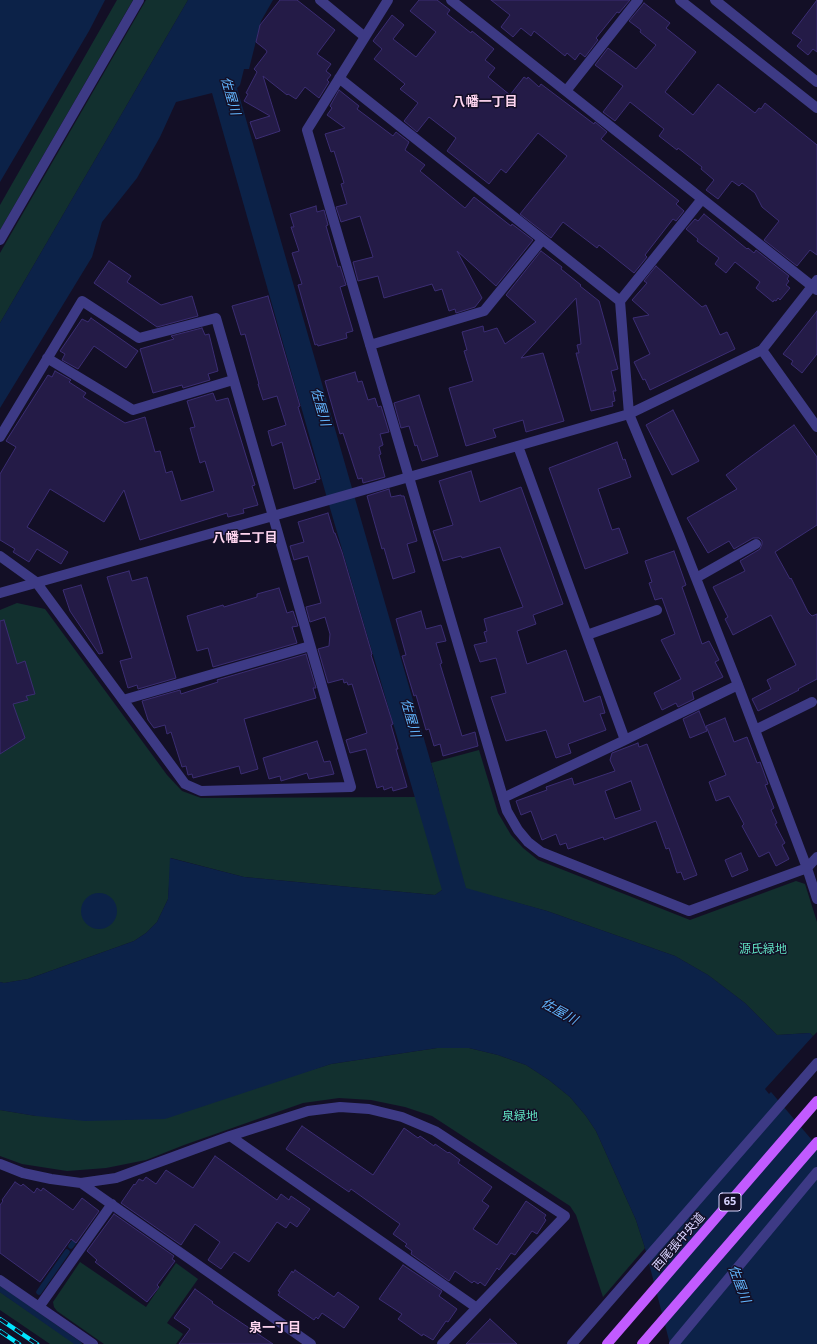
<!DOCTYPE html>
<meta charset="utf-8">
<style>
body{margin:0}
canvas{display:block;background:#130f26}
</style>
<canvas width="817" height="1344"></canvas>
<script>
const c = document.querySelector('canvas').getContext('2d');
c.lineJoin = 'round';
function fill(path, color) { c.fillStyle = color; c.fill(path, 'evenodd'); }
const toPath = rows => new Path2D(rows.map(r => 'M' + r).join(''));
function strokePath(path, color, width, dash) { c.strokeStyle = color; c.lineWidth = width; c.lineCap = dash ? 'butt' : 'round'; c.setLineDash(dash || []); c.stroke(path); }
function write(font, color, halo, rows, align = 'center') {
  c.font = font + ' "Open Sans","Noto Sans JP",sans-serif'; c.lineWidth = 3; c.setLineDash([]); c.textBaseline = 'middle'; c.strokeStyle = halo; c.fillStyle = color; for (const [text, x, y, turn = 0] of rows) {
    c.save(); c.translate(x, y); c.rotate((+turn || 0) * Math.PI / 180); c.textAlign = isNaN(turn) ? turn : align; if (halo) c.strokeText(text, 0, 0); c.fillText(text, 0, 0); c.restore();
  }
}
const green = toPath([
 [117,0,133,0,0,230,0,205],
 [146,0,188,0,0,323,0,253],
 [17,603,45,609,167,775,182,791,201,798,414,797,439,791,431,763,479,750,498,813,511,835,523,848,538,860,690,920,796,881,805,884,817,922,817,1032,813,1036,810,1033,777,1035,745,1003,708,975,675,956,547,911,466,889,442,890,435,895,244,877,171,858,168,899,157,922,146,933,134,941,28,979,4,983,0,982,0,610],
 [437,1048,469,1048,498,1055,526,1065,549,1080,570,1097,586,1116,596,1131,636,1220,645,1248,603,1297,576,1215,570,1206,432,1116,405,1107,371,1100,339,1098,303,1103,184,1145,146,1160,106,1168,67,1171,22,1164,0,1156,0,1110,36,1116,275,1081,331,1064],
 [80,1262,146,1307,176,1263,198,1279,167,1323,183,1334,176,1344,104,1344,57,1311,54,1307,53,1302],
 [0,1292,76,1344,50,1344,0,1310]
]);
const water = toPath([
 [0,0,105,0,89,31,0,182],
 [188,0,273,0,261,21,249,69,244,69,240,85,237,88,439,791,466,888,547,911,675,956,708,975,745,1003,777,1035,810,1033,813,1036,765,1089,769,1094,771,1092,817,1146,817,1344,670,1344,645,1248,636,1220,596,1131,586,1116,570,1097,549,1080,526,1065,498,1055,469,1048,437,1048,331,1064,165,1119,85,1121,36,1116,0,1110,0,982,4,983,28,979,134,941,146,933,157,922,168,899,170,858,244,877,435,895,442,890,325,491,212,93,176,102,160,137,137,178,102,222,92,257,0,408,0,323],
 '81 911a18 18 0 1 1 36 0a18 18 0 1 1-36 0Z'
]);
const stream = toPath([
 [71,1246,79,1235],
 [0,1289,79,1344],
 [39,1292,67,1252]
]);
const building = toPath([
 [280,0,297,0,335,30,317,54,331,64,326,71,331,75,327,80,329,82,319,98,305,87,296,99,288,94,287,95,263,76,280,131,256,139,250,122,270,116,244,101,248,94,246,93,257,72,254,69,267,52,266,50,256,42,260,25,280,0],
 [419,0,437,0,450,10,447,14,471,33,472,31,494,49,485,60,495,68,488,77,510,95,524,77,527,79,528,77,539,87,541,84,594,124,595,122,607,132,601,139,679,201,676,204,684,211,676,221,673,219,645,255,647,257,634,273,599,245,597,248,563,222,551,238,520,214,567,156,538,133,506,173,501,169,489,184,447,151,456,138,429,117,417,132,404,121,418,103,400,89,405,84,374,59,382,49,373,41,392,15,404,25,393,39,416,57,436,32,410,11,419,0],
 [491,0,630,0,619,13,617,12,596,38,598,40,585,57,580,53,575,60,567,53,565,56,534,31,531,36,521,28,513,37,501,27,510,15,491,0],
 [817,0,817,52,813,49,808,55,797,46,802,40,792,33,817,0],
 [644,3,670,23,666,28,696,52,665,92,693,115,718,84,755,113,759,108,761,109,765,103,817,145,817,255,810,250,797,266,764,240,779,221,762,207,755,193,742,183,739,186,732,181,718,199,706,190,714,180,701,169,702,167,678,148,677,150,659,136,664,129,630,102,615,121,603,112,623,86,595,65,608,48,636,69,656,45,640,32,641,30,629,21,644,3],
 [339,90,359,106,357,109,393,136,396,132,409,142,405,150,425,165,420,171,465,208,474,197,511,226,512,224,533,240,496,286,457,251,482,298,475,307,456,313,455,309,449,311,442,289,435,291,432,284,384,298,378,276,358,281,353,262,373,257,360,216,341,222,336,207,347,204,341,184,344,183,334,151,331,152,325,134,345,128,327,115,332,108,330,106,339,90],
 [316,206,317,212,324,210,328,225,326,226,333,250,338,267,340,266,346,285,340,287,353,331,346,333,347,338,318,346,317,344,315,345,298,285,302,284,292,253,299,251,291,227,294,227,290,214,316,206],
 [704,214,747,249,748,248,754,253,756,250,789,276,787,279,789,281,786,285,790,288,780,300,778,298,776,301,774,300,773,302,756,288,760,282,735,262,726,273,715,264,719,258,697,241,698,239,686,229,695,219,698,221,704,214],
 [541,251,562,267,561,269,581,285,580,286,599,301,618,369,611,371,616,391,613,391,615,401,612,402,613,406,591,411,576,353,579,353,577,345,581,344,576,298,521,358,543,353,564,421,526,432,523,420,493,429,496,437,466,446,449,388,473,381,464,351,467,350,462,332,483,326,484,332,497,328,505,344,536,322,506,295,541,251],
 [109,261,131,276,127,282,161,305,192,296,198,316,157,327,94,283,109,261],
 [656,266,702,307,706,305,720,335,727,332,735,349,650,390,645,379,643,380,634,362,650,354,633,318,649,315,632,300,647,283,644,281,656,266],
 [268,296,300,406,298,407,320,479,315,480,316,482,294,489,282,442,272,446,268,431,286,425,277,396,263,400,258,384,259,384,245,334,241,335,232,306,268,296],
 [817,311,817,354,802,373,791,364,793,361,783,354,817,311],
 [91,318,138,351,126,368,94,346,78,369,62,360,65,354,60,351,82,319,88,322,91,318],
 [202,328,205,335,209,334,218,371,208,374,210,380,183,388,182,385,153,393,140,349,174,339,171,336,202,328],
 [55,371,71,380,69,382,86,393,83,397,125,423,145,417,155,452,160,451,166,473,172,471,181,501,214,491,205,461,200,463,190,428,195,427,187,401,213,393,216,401,228,398,255,485,252,486,258,505,243,509,244,513,228,517,227,513,140,540,124,490,104,522,50,489,27,527,68,552,61,564,37,549,29,562,13,552,15,549,0,540,0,474,16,447,6,441,48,375,52,377,55,371],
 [355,372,358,382,362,381,368,400,375,398,378,407,381,406,389,432,380,434,383,445,379,447,381,454,379,455,385,477,363,483,362,478,358,479,343,433,340,434,325,381,355,372],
 [419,395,438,456,422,461,417,445,415,446,409,426,401,428,394,403,419,395],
 [673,410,699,461,672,475,646,425,673,410],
 [794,425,817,457,817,525,775,552,790,579,791,578,808,612,812,616,817,614,817,679,798,689,799,690,758,711,752,699,771,689,767,680,796,665,771,615,733,635,725,619,728,617,713,587,745,571,740,561,760,549,762,544,762,541,759,538,753,538,734,549,729,541,708,553,687,518,737,489,726,475,794,425],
 [617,442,623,460,625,459,631,477,598,489,612,530,619,528,628,553,585,569,549,468,617,442],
 [471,471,480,502,521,487,563,604,533,615,536,624,517,631,527,664,566,650,584,702,600,696,605,713,600,714,606,730,568,744,571,753,556,758,546,730,506,741,491,697,506,693,496,658,480,662,474,645,487,642,484,632,487,631,484,619,523,607,500,547,462,558,461,556,443,561,438,545,433,531,453,525,439,481,471,471],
 [389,489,391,497,401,495,401,496,404,496,417,541,407,544,415,572,393,579,384,548,382,549,367,496,389,489],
 [328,513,334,533,335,533,342,552,372,654,371,655,393,724,391,725,398,749,396,749,407,787,393,791,392,787,384,790,383,786,377,788,366,749,350,753,346,740,367,733,352,684,348,685,347,682,344,683,343,679,328,683,318,649,329,646,330,634,325,617,310,622,306,607,321,603,308,556,294,560,290,546,304,542,298,522,328,513],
 [674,551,686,585,682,587,702,644,709,641,719,660,715,662,723,677,692,692,694,699,678,707,676,703,662,710,654,693,681,679,661,640,675,634,662,598,655,600,649,583,652,582,645,561,674,551],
 [129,571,132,581,147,577,176,678,138,689,137,685,128,688,120,661,132,658,107,577,129,571],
 [81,585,103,653,99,654,70,611,63,590,81,585],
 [279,588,287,613,293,611,298,626,292,627,297,643,213,667,208,648,197,651,187,616,223,605,224,607,257,597,257,594,279,588],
 [421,611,426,629,441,625,446,641,436,643,442,663,440,664,462,736,475,732,478,746,443,756,440,744,434,746,429,729,426,730,416,695,414,696,402,656,406,655,396,619,421,611],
 [4,620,17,664,25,661,35,694,26,696,28,700,13,704,25,738,0,754,0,621,4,620],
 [306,654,316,688,313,688,316,698,244,719,258,769,241,774,239,766,193,778,192,774,188,775,186,766,182,767,171,732,167,734,165,725,154,728,148,720,142,701,180,690,181,694,190,691,218,682,217,680,306,654],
 [699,711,707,731,690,738,683,719,699,711],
 [725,718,734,742,747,737,757,763,760,762,768,784,765,785,774,808,771,810,777,823,775,824,785,843,782,845,789,859,776,866,769,852,759,857,742,826,744,824,729,796,716,801,709,782,726,775,706,726,725,718],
 [317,741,324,762,330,761,334,774,309,779,307,773,281,781,280,776,269,779,263,758,317,741],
 [638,743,639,747,647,744,697,875,684,880,681,872,677,873,669,848,666,849,656,821,604,840,603,837,568,849,566,843,560,845,556,834,542,840,531,811,521,815,516,801,547,790,546,787,572,778,574,785,615,771,610,760,612,753,638,743],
 [631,781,641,810,615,819,605,791,631,781],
 [741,853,748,870,732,877,725,860,741,853],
 [302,1126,373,1175,404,1128,418,1138,420,1136,434,1146,435,1144,448,1153,449,1152,460,1160,458,1163,492,1187,482,1201,489,1206,473,1229,497,1245,526,1201,546,1215,544,1218,546,1220,537,1234,532,1231,515,1255,511,1253,499,1270,497,1268,485,1286,480,1282,478,1284,474,1281,472,1283,455,1271,449,1281,411,1254,412,1251,405,1246,407,1244,393,1234,400,1224,351,1189,349,1192,286,1149,302,1126],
 [215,1156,277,1200,281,1194,289,1200,291,1196,310,1209,297,1227,290,1222,286,1228,277,1222,249,1262,234,1252,221,1269,208,1260,220,1242,195,1224,181,1245,121,1203,134,1184,135,1185,139,1179,143,1181,146,1177,156,1184,166,1170,193,1188,215,1156],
 [15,1182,21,1186,23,1184,34,1193,37,1188,41,1191,43,1188,73,1210,82,1198,99,1211,76,1243,71,1239,40,1282,0,1253,0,1205,3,1201,2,1200,15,1182],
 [114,1214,174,1256,172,1259,175,1261,157,1285,159,1287,147,1302,95,1262,97,1260,87,1251,114,1214],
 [403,1265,442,1291,439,1296,457,1309,448,1322,446,1321,433,1340,423,1334,422,1336,398,1319,402,1314,379,1299,403,1265],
 [295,1270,334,1297,338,1292,359,1307,344,1328,322,1313,318,1319,316,1317,314,1320,278,1295,280,1292,278,1291,292,1271,293,1273,295,1270],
 [195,1289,213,1302,212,1303,273,1344,179,1344,190,1329,174,1318,195,1289],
 [490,1319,517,1344,466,1344,490,1319]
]);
const minor = toPath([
 [320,0,365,37],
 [388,0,307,130,507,811,518,830,528,842,541,852,689,911,807,868,817,857],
 [451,0,817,290],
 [680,0,817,108],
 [715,0,817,82],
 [339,78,620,301],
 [566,91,638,0],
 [702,199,620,301,629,414,679,535,738,685,807,868,817,899],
 [0,240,139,0],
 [370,345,484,311,542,240],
 [762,350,817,427],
 [47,358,133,410,233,380],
 [0,437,82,301,139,338,216,318,351,787,201,791,185,784,36,582,0,556],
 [518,446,625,740],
 [696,578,756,544],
 [0,593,273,516,629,414,762,350,817,280],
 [587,635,657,610],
 [123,700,310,646],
 [755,730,812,702],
 [503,798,625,740,738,685],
 [230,1136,477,1308],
 [0,1164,23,1173,51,1179,81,1183,116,1178,230,1136,308,1111,340,1107,369,1109,402,1117,435,1131,565,1216,442,1344],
 [81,1183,311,1344],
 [0,1280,93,1344],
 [39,1307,112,1204],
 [572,1344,817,1063],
 [674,1344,817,1172]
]);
const major = toPath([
 [607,1344,817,1101],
 [642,1344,817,1142]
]);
const rail = toPath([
 [0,1319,37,1344],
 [0,1331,19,1344]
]);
const shields = [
 [730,1202,22]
];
const shieldNames = [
 ["65",730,1202]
];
const parkNames = [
 ["源氏緑地",763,950],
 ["泉緑地",520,1117]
];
const streetNames = [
 ["西尾張中央道",679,1242,-49]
];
const waterNames = [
 ["佐屋川",230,96,74],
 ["佐屋川",320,407,74],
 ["佐屋川",410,718,74],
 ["佐屋川",559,1012,29],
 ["佐屋川",739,1284,69]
];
const neighbourhoodNames = [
 ["八幡一丁目",485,102],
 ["八幡二丁目",245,538],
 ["泉一丁目",275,1328]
];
fill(green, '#12302f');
fill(water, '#0c2248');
strokePath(stream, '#0c2248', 5.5);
fill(building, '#241b47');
strokePath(building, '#3b2d73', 1);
strokePath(minor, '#3d3a85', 10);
strokePath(major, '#c25bff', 10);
strokePath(rail, '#00e5ff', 4.5);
strokePath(rail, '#130f26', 3, [9]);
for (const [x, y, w] of shields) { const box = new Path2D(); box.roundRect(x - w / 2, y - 9, w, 18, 3); c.fillStyle = '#130f26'; c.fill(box); strokePath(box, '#d9d4ff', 1); }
write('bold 11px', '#d9d4ff', null, shieldNames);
write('12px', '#5fe0c0', '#130f26', parkNames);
write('12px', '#d9d4ff', '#130f26', streetNames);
write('italic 13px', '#62b6ff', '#130f26', waterNames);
write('bold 13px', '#ffd6f0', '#130f26', neighbourhoodNames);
</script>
